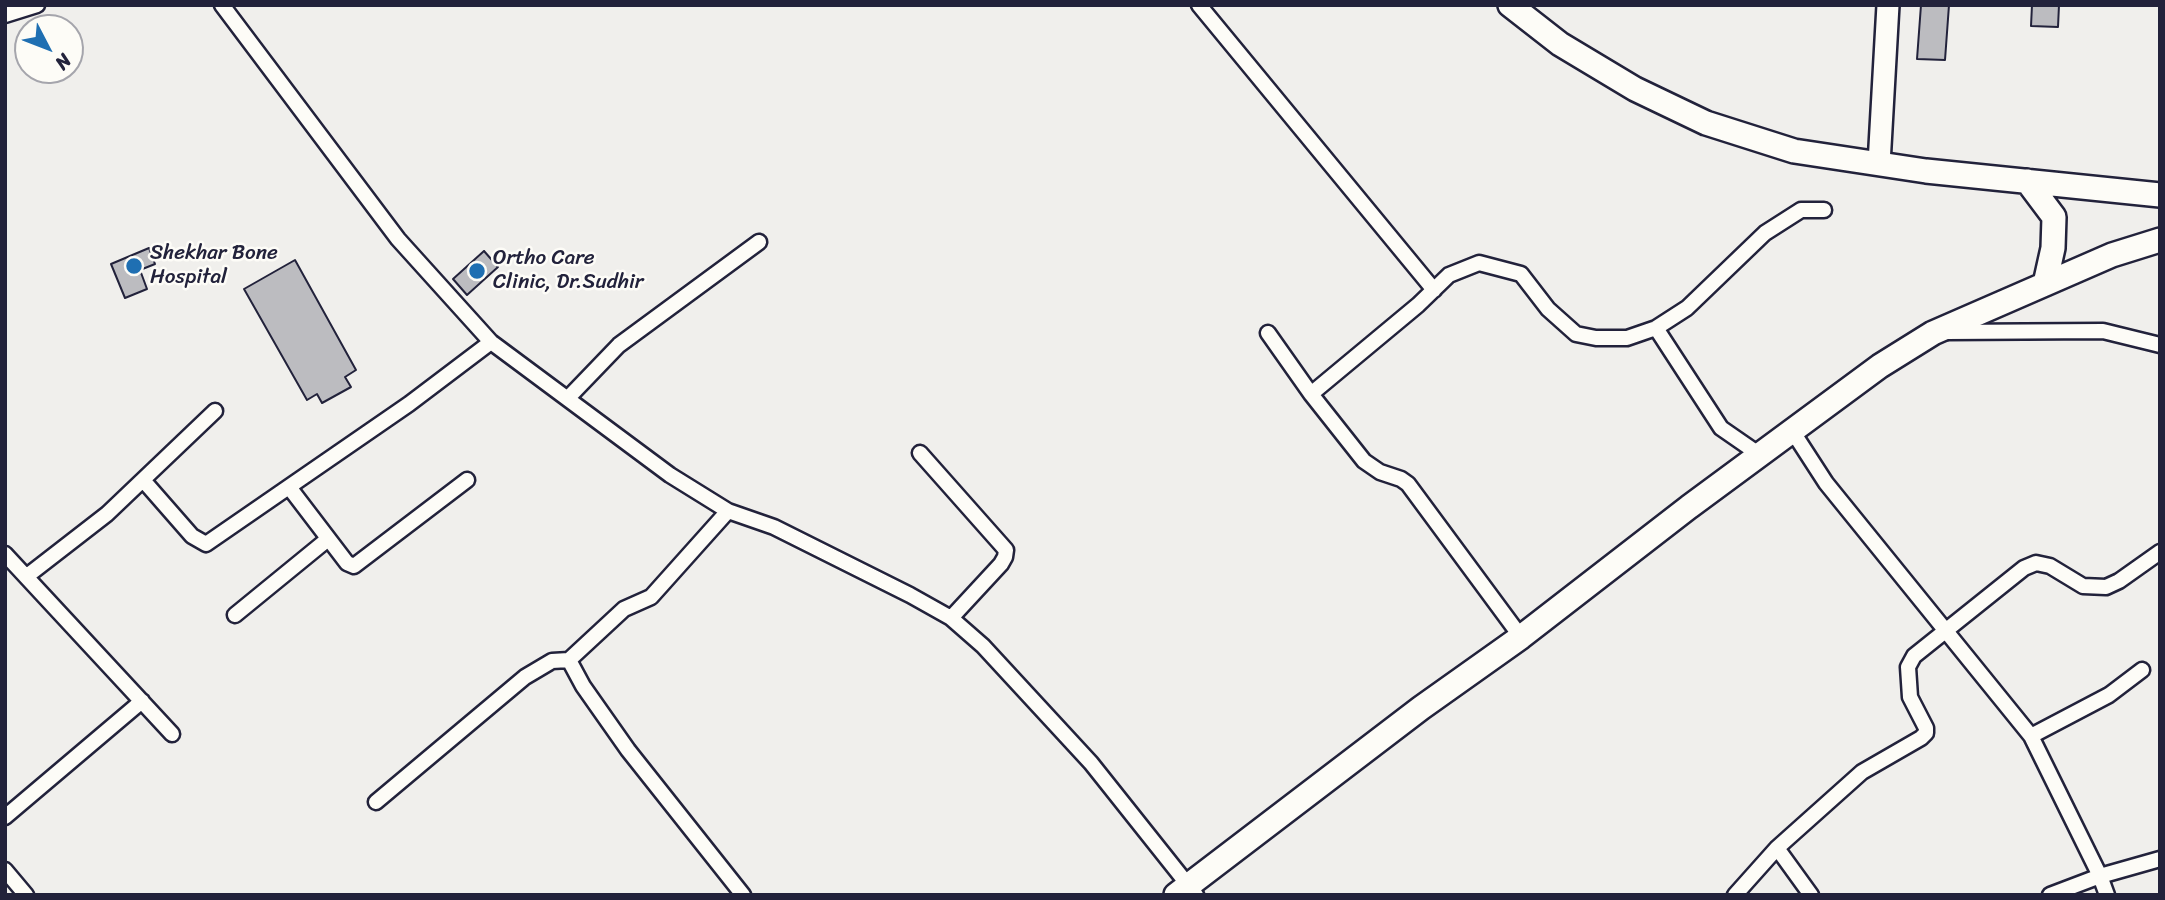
<!DOCTYPE html>
<style>
body{margin:0}
#map{position:relative;width:2165px;height:900px;overflow:hidden;background:#f0efec;font-family:Sriracha,sans-serif}
canvas{display:block}
.frame{position:absolute;inset:0;border:7px solid #22223b;pointer-events:none}
.north{position:absolute;left:14px;top:14px;width:70px;height:70px;box-sizing:border-box;background:#fdfcf7;border:2px solid #a5a5ac;border-radius:50%;rotate:132deg;font-size:19px;font-weight:700;line-height:28px;text-align:center;color:#22223b}
.north::after{content:'';display:block;margin:auto;width:24px;height:32px;background:#1f6fb2;clip-path:polygon(50% 0,100% 100%,50% 72%,0 100%)}
</style>
<div id="map">
<canvas width="2165" height="900"></canvas>
<div class="frame"></div>
<div class="north">N</div>
</div>
<script>
const c = document.querySelector('canvas').getContext('2d');
c.lineJoin = 'round';
function fill(path, color) { c.fillStyle = color; c.fill(path, 'evenodd'); }
const toPath = rows => new Path2D(rows.map(r => 'M' + r).join(''));
function strokePath(path, color, width, dash) { c.strokeStyle = color; c.lineWidth = width; c.lineCap = dash ? 'butt' : 'round'; c.setLineDash(dash || []); c.stroke(path); }
function write(font, color, halo, rows, align = 'center') {
  c.font = font + ' Sriracha,sans-serif'; c.lineWidth = 5; c.setLineDash([]); c.textBaseline = 'middle'; c.strokeStyle = halo; c.fillStyle = color; for (const [text, x, y, turn = 0] of rows) {
    c.save(); c.translate(x, y); c.rotate((+turn || 0) * Math.PI / 180); c.textAlign = isNaN(turn) ? turn : align; if (halo) c.strokeText(text, 0, 0); c.fillText(text, 0, 0); c.restore();
  }
}
const building = toPath([
 [1921,5,1949,5,1945,60,1917,59,1921,5],
 [2032,5,2059,5,2058,27,2031,26,2032,5],
 [149,248,155,264,140,270,147,289,125,298,111,264,149,248],
 [484,251,498,267,467,295,453,279,484,251],
 [295,260,356,370,345,377,351,387,322,403,317,394,307,400,244,289,295,260]
]);
const street = toPath([
 [222,5,398,239,491,342,670,475,728,511,774,527,910,595,951,618,983,646,1091,763,1196,895],
 [1199,5,1434,290],
 [5,15,37,5],
 [1656,328,1721,428,1760,455],
 [1946,332,2103,331,2160,345],
 [1268,333,1311,394,1364,461,1380,472,1401,479,1408,484,1521,637],
 [1311,394,1418,305,1449,275,1479,263,1521,274,1548,309,1576,334,1596,338,1627,338,1656,328,1687,308,1765,233,1801,210,1824,210],
 [568,398,619,345,759,242],
 [1793,432,1826,483,2031,736,2100,876,2107,895],
 [920,453,1006,550,1005,557,1001,564,951,618],
 [143,480,192,536,206,544,409,404,491,342],
 [289,487,347,563,354,566,467,480],
 [728,511,651,597,624,609,569,660,583,686,628,750,743,895],
 [5,554,172,734],
 [27,576,107,514,215,411],
 [235,615,328,539],
 [2031,736,2109,695,2142,670],
 [376,802,525,677,552,661,569,660],
 [5,817,142,701],
 [1777,848,1811,895],
 [5,870,26,895],
 [1735,895,1777,848,1862,772,1921,738,1926,733,1926,728,1910,697,1908,667,1914,656,2024,568,2036,563,2050,566,2083,586,2106,587,2119,581,2160,552],
 [2050,895,2100,876,2160,859]
]);
const secondary = toPath([
 [1879,164,1888,5]
]);
const primary = toPath([
 [1510,5,1560,44,1635,89,1706,123,1794,151,1926,171,2160,195],
 [2027,181,2054,217,2053,248,2045,284],
 [1176,895,1421,708,1521,637,1689,507,1880,366,1933,333,2112,255,2160,240]
]);
const markers = [
 [134,266,9,"#1f6fb2"],
 [477,271,9,"#1f6fb2"]
];
const poiNames = [
 ["Shekhar Bone",150,254],
 ["Hospital",150,278],
 ["Ortho Care",493,259],
 ["Clinic, Dr.Sudhir",493,283]
];
fill(building, '#bcbcc0');
strokePath(building, '#22223b', 2);
strokePath(street, '#22223b', 19);
strokePath(secondary, '#22223b', 26);
strokePath(primary, '#22223b', 28);
strokePath(street, '#fdfcf7', 14);
strokePath(secondary, '#fdfcf7', 21);
strokePath(primary, '#fdfcf7', 23);
for (const [x, y, r, color] of markers) { const dot = new Path2D(); dot.arc(x, y, r, 0, 2 * Math.PI); c.fillStyle = color; c.fill(dot); strokePath(dot, '#fdfcf7', 2.5); }
write('21px', '#22223b', '#fdfcf7', poiNames, 'left');
</script>
